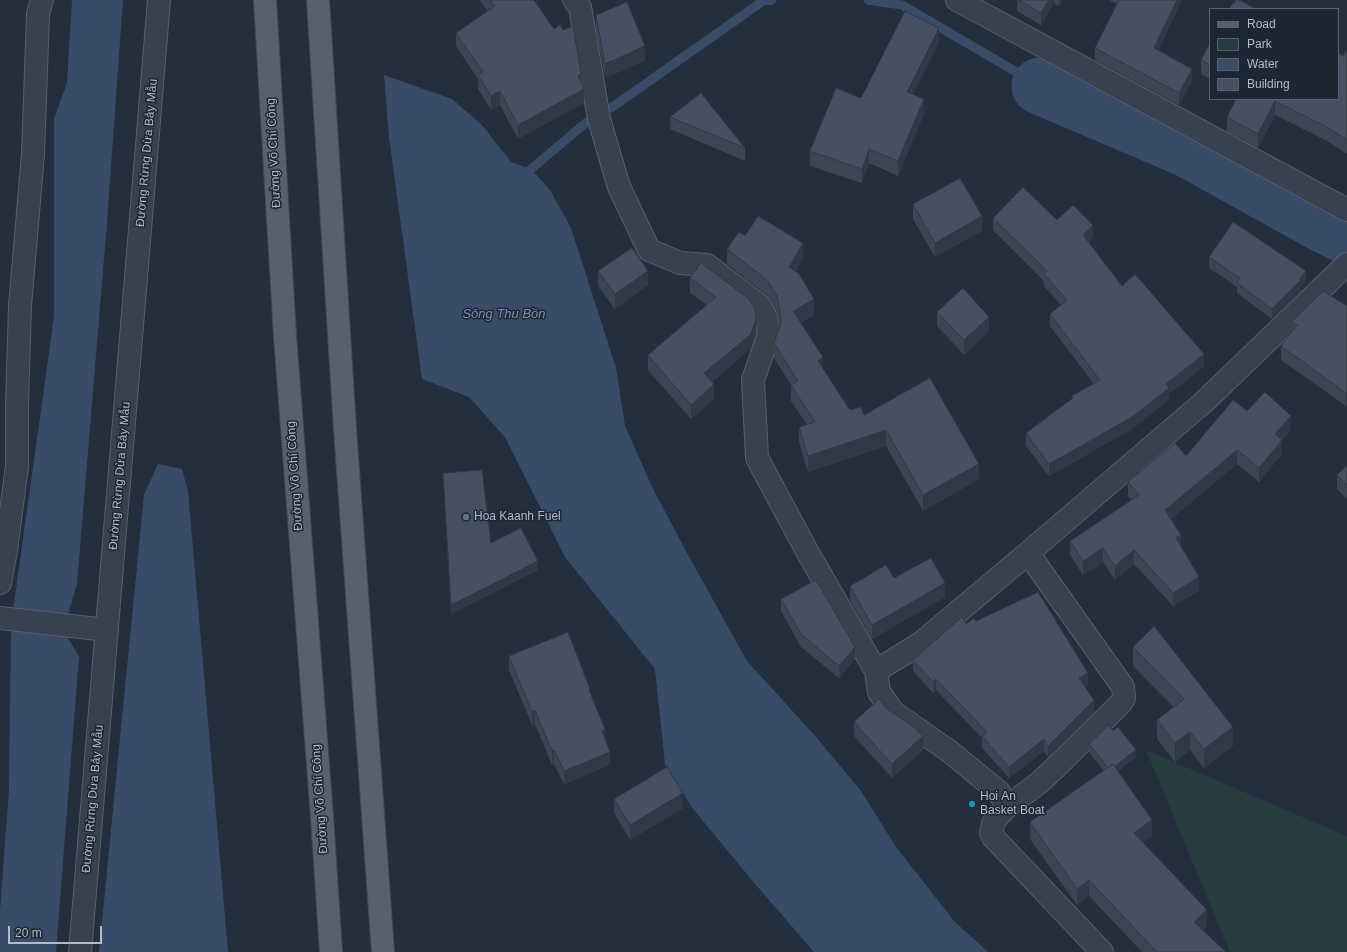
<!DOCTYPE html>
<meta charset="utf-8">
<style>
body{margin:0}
#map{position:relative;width:1347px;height:952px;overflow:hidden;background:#242f3e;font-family:Helvetica,sans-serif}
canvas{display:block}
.legend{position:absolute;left:1209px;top:8px;width:130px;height:92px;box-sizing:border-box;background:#1d2633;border:1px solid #59626f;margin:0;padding:5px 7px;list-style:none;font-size:12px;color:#b4bcc9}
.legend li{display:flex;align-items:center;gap:8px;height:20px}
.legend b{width:20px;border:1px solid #59626f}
.scale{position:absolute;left:8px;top:926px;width:94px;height:18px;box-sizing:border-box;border:2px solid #b4bcc9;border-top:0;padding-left:5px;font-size:12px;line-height:14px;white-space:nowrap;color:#b4bcc9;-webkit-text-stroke:3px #1d2633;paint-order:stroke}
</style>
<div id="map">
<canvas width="1347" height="952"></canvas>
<ul class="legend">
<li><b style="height:5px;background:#56606e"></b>Road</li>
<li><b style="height:11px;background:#263c3f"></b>Park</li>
<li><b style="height:11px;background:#394c67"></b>Water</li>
<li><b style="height:11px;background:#455162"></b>Building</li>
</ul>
<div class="scale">20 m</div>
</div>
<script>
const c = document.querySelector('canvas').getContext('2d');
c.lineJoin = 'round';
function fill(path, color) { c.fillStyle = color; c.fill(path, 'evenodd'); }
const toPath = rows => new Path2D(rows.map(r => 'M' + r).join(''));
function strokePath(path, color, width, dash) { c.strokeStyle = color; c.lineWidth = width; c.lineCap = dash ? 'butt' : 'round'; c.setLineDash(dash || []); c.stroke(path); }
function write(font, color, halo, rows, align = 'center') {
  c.font = font + ' Helvetica,sans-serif'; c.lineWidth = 3; c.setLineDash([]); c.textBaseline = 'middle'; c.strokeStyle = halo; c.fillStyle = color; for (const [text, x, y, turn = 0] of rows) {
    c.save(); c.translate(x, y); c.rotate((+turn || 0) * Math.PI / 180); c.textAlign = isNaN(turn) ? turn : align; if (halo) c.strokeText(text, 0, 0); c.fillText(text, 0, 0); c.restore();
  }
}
const green = toPath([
 [1146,750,1347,836,1347,952,1230,952]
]);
const water = toPath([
 [72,0,123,0,107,222,77,584,63,631,79,656,56,952,0,952,0,911,9,789,11,625,54,317,54,119,67,83],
 [384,75,452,99,482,125,511,162,531,169,550,190,571,228,616,368,625,426,653,489,687,553,747,661,816,737,861,791,896,847,954,921,988,952,814,952,756,885,693,809,665,764,655,669,565,557,505,437,469,397,422,379,389,137],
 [158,464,182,469,188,491,228,952,99,952,144,495]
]);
const stream = toPath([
 [868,0,902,5,1040,86],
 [611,108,763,1,772,0],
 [522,179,531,169,587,122]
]);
const river = toPath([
 [1040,86,1188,149,1325,225,1347,236]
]);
const minor = toPath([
 [574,0,580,7,599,119,619,187,649,250,680,263,707,265,759,305,766,317,769,334,753,380,757,458,808,553,876,671,879,692,893,712,949,751,999,792,1007,807],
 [957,0,1347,210],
 [1028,553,1123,687,1124,698,1121,703,1056,767,1040,782,1007,807,997,817,993,824,991,833,993,837,1102,952],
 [0,583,6,550,17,466,17,404,20,306,33,154,38,14,42,0],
 [0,618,107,630],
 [876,671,921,643,1028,553,1205,401,1347,264],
 [80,952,159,0]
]);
const major = toPath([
 [265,0,285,336,322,817,331,952],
 [318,0,345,429,383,952]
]);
const wall = toPath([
 [479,0,534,0,581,83,584,103,518,139,500,105,491,110,478,89,478,79,456,46,456,33,488,11],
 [1017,0,1063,0,1059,6,1054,3,1041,25,1017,11],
 [1109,0,1182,0,1158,50,1192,81,1179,105,1095,60,1095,48,1117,4],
 [596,15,645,61,605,78,596,29],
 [939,42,913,94,924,114,898,176,869,163,862,183,810,166,810,151,861,98],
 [1210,43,1210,79,1201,74,1201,60],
 [1347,50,1347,154,1327,141,1275,115,1258,148,1227,131,1227,117,1343,56],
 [670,117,745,148,745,161,670,129],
 [913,204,982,231,935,257,913,219],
 [993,218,1057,220,1093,237,1088,242,1122,286,1204,366,1169,394,1169,400,1132,429,1049,476,1026,446,1026,433,1072,399,1072,396,1094,384,1050,326,1050,314,1061,305,1044,286,1044,281,993,230],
 [745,236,803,258,796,271,814,315,801,322,823,369,850,410,864,415,979,479,923,511,886,446,808,472,799,442,799,427,807,425,791,401,791,385,774,358,774,343,780,325,777,311,767,295,727,264,727,249],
 [1209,257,1306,281,1301,287,1301,291,1272,319,1237,293,1237,287,1209,268],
 [701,263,756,333,751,348,712,382,714,399,691,419,648,370,648,355,707,305,690,293,690,278],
 [598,271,648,285,615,309,598,286],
 [1347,306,1347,405,1346,406,1281,360,1281,346,1292,332,1292,321],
 [937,312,989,331,964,355,937,326],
 [1291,430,1282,440,1282,454,1259,482,1237,464,1171,519,1181,547,1199,591,1173,606,1134,564,1115,580,1103,562,1083,575,1070,555,1070,541,1132,500,1128,496,1128,482,1186,456],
 [1347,465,1347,499,1337,489,1337,475],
 [443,473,491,543,538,570,451,614],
 [894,578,945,597,872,639,850,600,850,586],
 [781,599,855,659,839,678,801,647,781,611],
 [976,621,1088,684,1085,686,1094,712,1048,757,1044,751,1009,778,982,748,982,738,936,690,933,693,913,671,913,660,966,624],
 [1133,647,1233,746,1204,768,1190,750,1175,762,1157,739,1157,720,1174,708,1133,666],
 [509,656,590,693,605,739,610,765,564,784,554,764,552,765,535,724,532,725,509,670],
 [854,722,923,750,892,778,854,736],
 [1113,731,1136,757,1118,771,1152,836,1143,842,1207,926,1203,930,1226,952,1142,952,1089,896,1077,905,1030,839,1030,822,1104,771,1089,752,1089,744],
 [614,799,683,808,630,840,614,813]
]);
const shadedWall = toPath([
 [1049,0,1054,0,1054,3,1041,25,1041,13],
 [1059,0,1063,0,1059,6],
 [1177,0,1182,0,1154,60,1154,48],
 [939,28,939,42,907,106,907,92],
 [645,46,645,61,605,78,605,64],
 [1192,69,1192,81,1179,105,1179,93],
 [581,74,581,88,578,76],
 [584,89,584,103,518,139,518,125],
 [500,91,500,105,491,110,491,96],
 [924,99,924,114,898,176,898,161],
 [1275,101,1275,115,1258,148,1258,134],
 [869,149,869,163,862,183,862,169],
 [982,216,982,231,935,257,935,243],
 [1093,225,1093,237,1083,247,1083,235],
 [803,243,803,258,789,282,789,267],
 [648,271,648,285,615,309,615,294],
 [1306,271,1306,281,1301,287,1301,291,1272,319,1272,309,1299,279],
 [814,299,814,315,793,326,793,311],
 [989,317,989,331,964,355,964,340],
 [756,318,756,333,751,348,704,388,704,373],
 [1204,354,1204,366,1169,394,1169,400,1132,429,1049,476,1049,464,1166,384],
 [823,357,823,373,818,361],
 [714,384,714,399,691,419,691,405],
 [1347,392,1347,405,1346,406,1346,393],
 [1291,416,1291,430,1275,448,1275,434],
 [886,430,886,446,808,472,808,456],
 [1282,440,1282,454,1259,482,1259,468],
 [1237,450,1237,464,1165,524,1165,510],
 [979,464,979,479,923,511,923,495],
 [1181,535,1181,549,1176,538],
 [1103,548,1103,562,1083,575,1083,561],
 [1134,550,1134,564,1115,580,1115,566],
 [538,561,538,570,451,614,451,605],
 [1199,577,1199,591,1173,606,1173,593],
 [945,583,945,597,872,639,872,625],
 [855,647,855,659,839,678,839,666],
 [1088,673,1088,684,1079,689,1079,678],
 [936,679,936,690,933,693,933,682],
 [1094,700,1094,712,1048,757,1048,746],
 [535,710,535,724,532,725,532,712],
 [1233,727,1233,746,1204,768,1204,749],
 [605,729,605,743,602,731],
 [1190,732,1190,750,1175,762,1175,743],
 [923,736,923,750,892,778,892,764],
 [1044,739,1044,751,1009,778,1009,767],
 [554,750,554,764,552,765,552,751],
 [1136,750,1136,757,1109,778,1109,770],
 [610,752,610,765,564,784,564,771],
 [683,793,683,808,630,840,630,825],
 [1152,820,1152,836,1134,849,1134,833],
 [1089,880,1089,896,1077,905,1077,889],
 [1207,910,1207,926,1194,938,1194,922]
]);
const building = toPath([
 [490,0,534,0,554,29,560,25,563,30,573,26,581,74,578,76,584,89,518,125,500,91,491,96,478,75,483,72,456,33,495,6,490,0],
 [1019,0,1049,0,1041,13,1019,0],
 [1119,0,1177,0,1154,48,1192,69,1179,93,1095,48,1119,0],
 [1236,0,1239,0,1256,9,1229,9,1233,3,1234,4,1236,0],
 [627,2,645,46,605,64,596,15,627,2],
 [905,11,939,28,907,92,924,99,898,161,869,149,862,169,810,151,836,88,861,98,905,11],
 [1210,43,1210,65,1201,60,1210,43],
 [1347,50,1347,140,1327,127,1275,101,1258,134,1227,117,1236,99,1338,99,1338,53,1343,56,1347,50],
 [701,93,745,148,670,117,701,93],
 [960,178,982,216,935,243,913,204,960,178],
 [1023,187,1057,220,1073,205,1093,225,1083,235,1122,286,1135,274,1204,354,1166,384,1169,388,1132,417,1049,464,1026,433,1073,398,1072,396,1100,380,1050,314,1067,300,1044,274,1047,271,993,218,1023,187],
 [758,216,803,243,789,267,799,274,814,299,793,311,823,357,818,361,850,410,861,407,864,415,930,378,979,464,923,495,886,430,808,456,799,427,815,422,791,385,798,381,774,343,781,323,781,317,777,295,767,280,727,249,739,232,745,236,758,216],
 [1233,222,1306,271,1299,279,1301,280,1272,309,1237,283,1240,278,1209,257,1233,222],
 [632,248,648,271,615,294,598,271,632,248],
 [701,263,749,299,754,307,756,318,751,334,704,373,714,384,691,405,648,355,716,297,690,278,701,263],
 [963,288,989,317,964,340,937,312,963,288],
 [1323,291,1347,306,1347,392,1346,393,1281,346,1297,325,1292,321,1323,291],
 [1265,392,1291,416,1275,434,1282,440,1259,468,1237,450,1165,510,1181,535,1176,538,1199,577,1173,593,1134,550,1115,566,1103,548,1083,561,1070,541,1139,495,1128,482,1175,443,1186,456,1233,400,1247,411,1265,392],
 [1347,465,1347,485,1337,475,1347,465],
 [482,470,491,543,521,528,538,561,451,605,443,473,482,470],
 [931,558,945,583,872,625,850,586,886,565,894,578,931,558],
 [816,580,855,647,839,666,801,634,781,599,816,580],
 [1038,592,1088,673,1079,678,1094,700,1048,746,1044,739,1009,767,982,736,987,732,936,679,933,682,913,660,962,617,966,624,974,618,976,621,1038,592],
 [1154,626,1233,727,1204,749,1190,732,1175,743,1157,720,1184,699,1133,647,1154,626],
 [568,632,590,689,589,690,605,729,602,731,610,752,564,771,554,750,552,751,535,710,532,712,509,656,568,632],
 [879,699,886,708,916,729,923,736,892,764,854,722,879,699],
 [1109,725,1113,731,1118,727,1136,750,1115,766,1113,764,1108,768,1089,744,1109,725],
 [1113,764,1152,820,1134,833,1207,910,1194,922,1226,952,1157,952,1089,880,1077,889,1030,822,1113,764],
 [667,767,683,793,630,825,614,799,667,767]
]);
const markers = [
 [466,517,4,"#5c6f8a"],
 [972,804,4,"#0f9aa8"]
];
const streetNames = [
 ["Đường Rừng Dừa Bảy Mẫu",147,153,-85],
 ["Đường Võ Chí Công",274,153,-93],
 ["Đường Rừng Dừa Bảy Mẫu",120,476,-85],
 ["Đường Võ Chí Công",295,476,-94],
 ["Đường Rừng Dừa Bảy Mẫu",93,799,-85],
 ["Đường Võ Chí Công",320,799,-94]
];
const poiNames = [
 ["Hoa Kaanh Fuel",474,517],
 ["Hoi An",980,797],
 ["Basket Boat",980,811]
];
const waterNames = [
 ["Sông Thu Bồn",504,314]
];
fill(green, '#263c3f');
fill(water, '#394c67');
strokePath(stream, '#394c67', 9);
strokePath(river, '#394c67', 57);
strokePath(minor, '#565f6c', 24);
strokePath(major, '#414a57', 24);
strokePath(minor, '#38414e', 22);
strokePath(major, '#56606e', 22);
fill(wall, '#3b4654');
fill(shadedWall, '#303945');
fill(building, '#455162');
strokePath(building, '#303945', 1);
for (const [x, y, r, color] of markers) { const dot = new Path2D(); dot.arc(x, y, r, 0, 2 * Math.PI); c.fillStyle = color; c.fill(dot); strokePath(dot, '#1d2633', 1.5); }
write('12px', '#b4bcc9', '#1d2633', streetNames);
write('12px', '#b4bcc9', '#1d2633', poiNames, 'left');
write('italic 13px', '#7c92b1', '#1d2633', waterNames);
</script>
